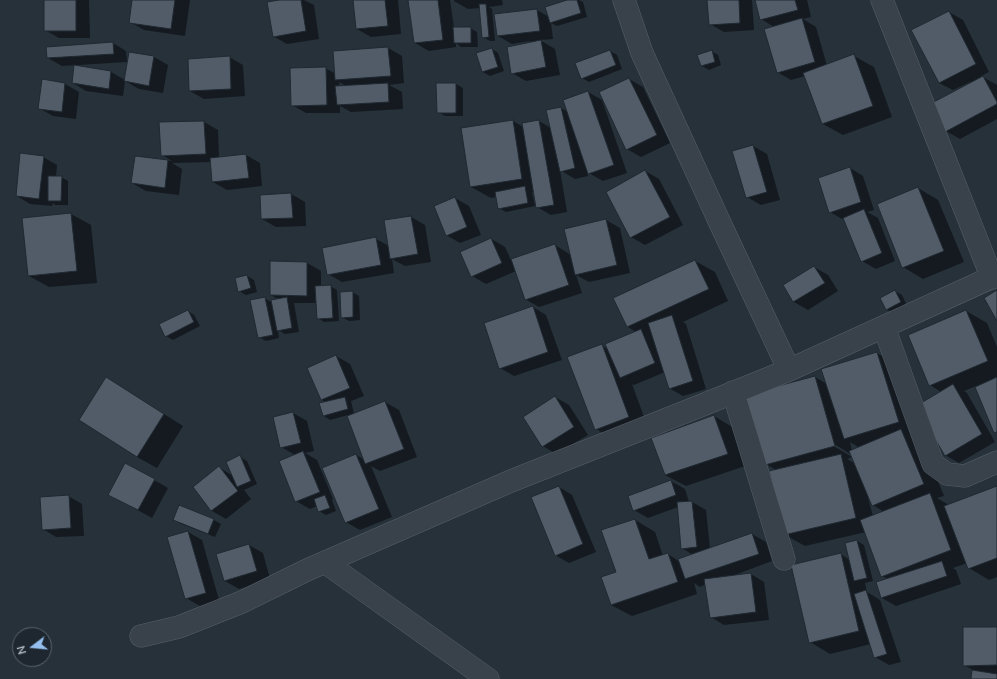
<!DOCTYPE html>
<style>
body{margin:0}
#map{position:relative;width:997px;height:679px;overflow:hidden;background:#26313a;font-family:Mulish,sans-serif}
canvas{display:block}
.north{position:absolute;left:12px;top:627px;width:40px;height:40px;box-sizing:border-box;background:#1e2730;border:1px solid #5a636c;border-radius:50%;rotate:254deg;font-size:11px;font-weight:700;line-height:16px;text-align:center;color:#b5bdc6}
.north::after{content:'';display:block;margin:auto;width:14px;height:18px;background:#93beed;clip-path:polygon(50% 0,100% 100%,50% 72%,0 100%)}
</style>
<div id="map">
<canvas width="997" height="679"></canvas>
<div class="north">N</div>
</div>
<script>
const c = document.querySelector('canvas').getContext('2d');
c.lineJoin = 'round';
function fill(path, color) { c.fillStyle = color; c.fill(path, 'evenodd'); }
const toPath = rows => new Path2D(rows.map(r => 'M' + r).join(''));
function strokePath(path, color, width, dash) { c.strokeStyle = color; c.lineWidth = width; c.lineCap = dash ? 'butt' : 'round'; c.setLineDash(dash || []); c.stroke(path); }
const shadow = toPath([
 [45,0,89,0,90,38,59,38,45,30],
 [133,0,190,0,185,36,144,30,130,22],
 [285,0,304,0,314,5,319,39,287,44,273,36],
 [354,0,398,0,401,34,371,37,357,29],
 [409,0,450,0,454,28,470,28,477,32,478,47,461,47,456,43,456,47,429,51,415,43],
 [454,0,502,0,503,5,489,7,492,9,495,41,490,41,483,37,480,8,468,9,454,1],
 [570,0,579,0,583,2,587,17,557,26,551,23,553,39,540,40,555,49,560,75,526,81,512,73,530,43,530,41,512,44,498,36,537,10,549,17],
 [708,0,752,0,754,30,724,32,710,24],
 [756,0,807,0,811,17,803,19,816,27,827,66,854,56,874,67,892,117,843,135,823,124,805,76,791,80,777,72,774,27,761,19],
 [949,12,963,20,989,72,981,76,997,85,997,119,960,139,946,131,971,84,970,82,953,90,939,83],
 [113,43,126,51,127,62,62,66,48,58],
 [388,48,402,56,404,83,389,85,402,92,403,109,351,112,340,106,340,113,306,113,292,105,325,68,336,74,334,52],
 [339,82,348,87,340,87],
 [492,49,498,53,504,71,490,76,483,72,477,53],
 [610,51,617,55,622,69,589,82,582,78],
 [711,51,718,55,721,65,709,70,702,66,699,56],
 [154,57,168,65,163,93,139,89,125,81,123,96,86,91,73,83,75,67,111,72,125,80],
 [229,57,243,65,245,96,204,99,190,91],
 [629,79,643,87,670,143,641,157,627,149],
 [43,80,65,84,79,92,76,119,53,116,39,108],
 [456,84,463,88,463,116,445,116,438,112],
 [588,92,602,100,627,173,603,181,587,172,588,176,575,179,560,170,567,212,551,215,537,207,534,192,532,192,535,206,506,212,499,208,497,197,491,198,471,187,462,129,513,121,523,127,539,121,551,128,561,108,568,112],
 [204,122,218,130,219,158,246,155,260,163,262,186,227,190,213,182,211,162,172,163,182,169,179,195,146,191,132,183,135,157,172,161,162,155,160,123],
 [753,146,767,154,780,200,761,205,747,197],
 [43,157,57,165,56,177,61,177,68,181,68,205,55,205,53,203,52,206,30,204,17,196],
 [850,168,863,176,874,210,867,212,878,218,895,261,876,269,862,261,845,220,844,220,830,212],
 [645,171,659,179,683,225,645,245,631,237],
 [918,188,938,200,964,262,923,279,903,267],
 [291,194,305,202,306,226,276,227,262,219,261,196],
 [455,198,469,206,481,235,460,243,446,235],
 [71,214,91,225,97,283,49,287,29,276],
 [411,217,425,225,431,262,405,266,392,259,394,273,342,282,328,274,376,239,389,246,385,221],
 [606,220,620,228,630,273,589,282,576,275,582,293,539,307,525,299,516,271,486,284,472,276,491,239,505,247,511,260,555,245,571,255],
 [695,261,715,272,728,301,683,322,686,324,706,389,683,396,669,388,665,372,634,385,632,384,648,428,616,441,596,429,601,345,609,350,636,332,628,327],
 [271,262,307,263,321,271,321,286,330,286,337,290,339,321,324,322,318,318,317,303,294,303,299,332,285,334,278,330,279,338,266,341,259,337,264,298,273,303,279,300,271,295],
 [814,267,828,275,838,291,808,310,794,302,784,286],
 [247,276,254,280,257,292,246,295,239,291],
 [895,291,902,295,907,306,893,313,886,309],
 [352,292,359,296,360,320,349,321,342,317],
 [533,307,546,315,562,360,514,376,500,368],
 [188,311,194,315,200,326,173,340,166,336],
 [966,311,987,323,997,347,997,433,995,432,976,386,964,391,967,393,995,442,959,463,945,455,941,392,930,385],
 [877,353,897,364,918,433,910,436,922,442,944,496,937,498,949,505,997,487,997,577,989,580,969,568,967,563,953,568,956,570,961,584,896,606,882,598,877,583,888,579,882,576,866,532,805,546,785,535,776,470,766,464,815,377,827,384],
 [831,442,852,455,852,457,830,444],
 [850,442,860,448,852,451],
 [853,457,856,464,847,459],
 [870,497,873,505,884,512,873,516,868,498],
 [336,356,350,364,364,396,351,401,354,414,385,402,399,410,417,457,380,471,371,466,392,517,360,530,346,522,356,455,365,460,348,415,330,420,324,416,326,403,322,400],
 [126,390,183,426,157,468,137,457],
 [555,397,569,405,588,435,556,454,543,446],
 [293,413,307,421,314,451,305,453,317,460,333,499,332,500,336,511,326,515,319,511,317,506,310,509,296,501,295,455,281,447],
 [714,416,734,428,748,465,686,486,665,475],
 [240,457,247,461,257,484,244,490,251,499,226,519,212,511,194,487,220,468,233,476],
 [154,480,168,488,152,518,123,502],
 [671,481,685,489,689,502,692,502,706,510,710,549,752,534,766,542,772,561,732,576,751,574,764,582,769,620,724,625,711,617,706,584,700,587,694,583,697,594,632,616,611,605,617,573,635,520,655,532,663,556,668,554,680,562,693,555,682,548,678,507,648,518,634,510],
 [559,487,572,495,596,552,569,563,555,555],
 [68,496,82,504,84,536,56,537,43,529],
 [179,506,214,520,221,524,215,537,181,524,174,520],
 [188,532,202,540,219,600,200,606,186,598],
 [857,541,864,545,873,581,865,583,867,592,880,600,901,662,889,665,875,657,871,644,830,654,810,642,840,554,850,560],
 [249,545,263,553,270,579,239,589,225,581],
 [997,628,997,679,972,679,973,670,964,665]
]);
const building = toPath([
 [44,0,76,0,76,31,44,31,44,0],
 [132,0,175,0,171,29,129,23,132,0],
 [279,0,301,0,306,31,273,37,267,2,279,0],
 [353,0,385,0,388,26,356,29,353,0],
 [408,0,438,0,443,40,414,43,408,0],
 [567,0,577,0,581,13,550,23,545,7,567,0],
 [707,0,739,0,740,23,709,25,707,0],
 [755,0,795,0,798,10,760,20,755,0],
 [479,4,486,4,489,37,482,38,479,4],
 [537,9,540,31,497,36,494,14,537,9],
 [949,11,976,64,939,83,911,30,949,11],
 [802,18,815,62,777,73,764,29,802,18],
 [453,27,471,27,471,43,454,43,453,27],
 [541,40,546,67,511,74,507,47,541,40],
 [113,42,114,54,47,58,46,47,113,42],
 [388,47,391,76,335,80,333,51,388,47],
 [492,48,498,67,482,72,476,53,492,48],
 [610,50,616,65,581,79,575,63,610,50],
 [712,50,715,62,701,66,697,55,712,50],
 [129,52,154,56,149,86,124,81,129,52],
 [854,54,873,106,822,124,803,73,854,54],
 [230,56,231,89,189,91,188,59,230,56],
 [74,65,111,71,109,89,72,83,74,65],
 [326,67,327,105,291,106,290,68,326,67],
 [983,76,997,102,997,104,945,132,930,104,983,76],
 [629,78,657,135,626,150,599,92,629,78],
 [42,79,65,83,62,112,38,109,42,79],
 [388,83,389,102,337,105,335,86,388,83],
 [436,83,456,83,456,113,437,113,436,83],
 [588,91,614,165,588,174,563,100,588,91],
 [561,107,575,168,560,172,546,110,561,107],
 [513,120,522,179,470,187,461,128,513,120],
 [539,120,554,205,536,208,522,123,539,120],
 [204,121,206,154,161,156,159,122,204,121],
 [753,145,767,192,746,198,732,151,753,145],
 [20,153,44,156,39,199,16,196,20,153],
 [246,154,249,178,212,182,210,158,246,154],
 [135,156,168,160,165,188,131,183,135,156],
 [850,167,861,202,829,213,818,178,850,167],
 [645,170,670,217,630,238,606,192,645,170],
 [48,176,62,176,61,201,48,201,48,176],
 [525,186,528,203,498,209,495,192,525,186],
 [918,187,944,251,902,268,877,204,918,187],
 [291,193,293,218,261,219,260,195,291,193],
 [455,197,467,227,446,236,434,206,455,197],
 [864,209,882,253,861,262,843,218,864,209],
 [71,213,77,271,28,276,22,218,71,213],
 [411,216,418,254,390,259,384,220,411,216],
 [606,219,617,265,575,275,564,229,606,219],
 [376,237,381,265,327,275,322,248,376,237],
 [491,238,502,263,471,277,460,252,491,238],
 [555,244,569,285,525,300,511,259,555,244],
 [695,260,709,289,627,327,613,298,695,260],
 [270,261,307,262,307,296,270,295,270,261],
 [814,266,825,283,793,302,783,285,814,266],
 [247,275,251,288,238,292,235,278,247,275],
 [331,285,333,318,317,319,315,286,331,285],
 [895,290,901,302,886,310,880,298,895,290],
 [997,290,997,321,984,298,997,290],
 [353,291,353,317,341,318,340,292,353,291],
 [265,297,273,335,258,338,250,300,265,297],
 [287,297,292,328,277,331,271,300,287,297],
 [533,306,548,352,499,369,484,323,533,306],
 [188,310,194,322,165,337,159,324,188,310],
 [966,310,988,361,929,386,908,335,966,310],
 [672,315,693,381,669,389,648,323,672,315],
 [641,329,655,363,620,378,605,344,641,329],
 [602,344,629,417,595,430,567,357,602,344],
 [877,352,899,422,844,439,821,369,877,352],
 [336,355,350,388,321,400,307,368,336,355],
 [815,376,835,446,765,465,745,395,815,376],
 [106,377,164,414,137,457,79,420,106,377],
 [997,377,997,432,994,433,975,387,997,377],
 [953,384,982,434,945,456,916,406,953,384],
 [555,396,574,427,542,447,523,417,555,396],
 [345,397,348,409,323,416,319,403,345,397],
 [385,401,404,449,365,464,347,416,385,401],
 [293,412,301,443,280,448,273,417,293,412],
 [714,415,728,454,665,475,651,438,714,415],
 [901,429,924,484,872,506,849,451,901,429],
 [303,451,320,492,295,502,279,461,303,451],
 [356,454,379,509,345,523,322,468,356,454],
 [841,454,856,518,784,535,769,471,841,454],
 [240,455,251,481,237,487,226,462,240,455],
 [125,463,155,479,138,510,108,495,125,463],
 [219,466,238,491,211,511,193,487,219,466],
 [671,480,676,495,633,511,628,496,671,480],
 [559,486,583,544,555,556,531,497,559,486],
 [997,486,997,558,968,569,944,506,997,486],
 [930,493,951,550,881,577,860,520,930,493],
 [69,495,71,528,42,530,40,497,69,495],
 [325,495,330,508,318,512,314,499,325,495],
 [692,501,697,547,681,549,677,502,692,501],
 [179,505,214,519,208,534,173,520,179,505],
 [635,519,649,559,668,553,678,582,611,605,601,577,616,572,601,530,635,519],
 [188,531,206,593,185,599,167,537,188,531],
 [752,533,759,554,685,579,678,559,752,533],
 [857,540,867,578,854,581,845,543,857,540],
 [249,544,257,571,224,581,216,554,249,544],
 [841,553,859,631,809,643,791,565,841,553],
 [942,561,947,576,881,598,876,582,942,561],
 [751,573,756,612,710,618,704,579,751,573],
 [866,590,887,654,874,658,854,594,866,590],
 [963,627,997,627,997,665,963,666,963,627],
 [972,670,997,674,997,679,971,679,972,670]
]);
const minor = toPath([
 [624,0,642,53,720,223,789,370],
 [882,0,992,278],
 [884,327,933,464,947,474,965,476,997,462],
 [733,392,784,559],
 [326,563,488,679],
 [141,636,179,627,242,602,307,570,511,481,700,406,789,370,997,275]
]);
fill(shadow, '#0007');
fill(building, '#515c68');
strokePath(building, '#202932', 1);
strokePath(minor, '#576069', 23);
strokePath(minor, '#39424b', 22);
</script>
